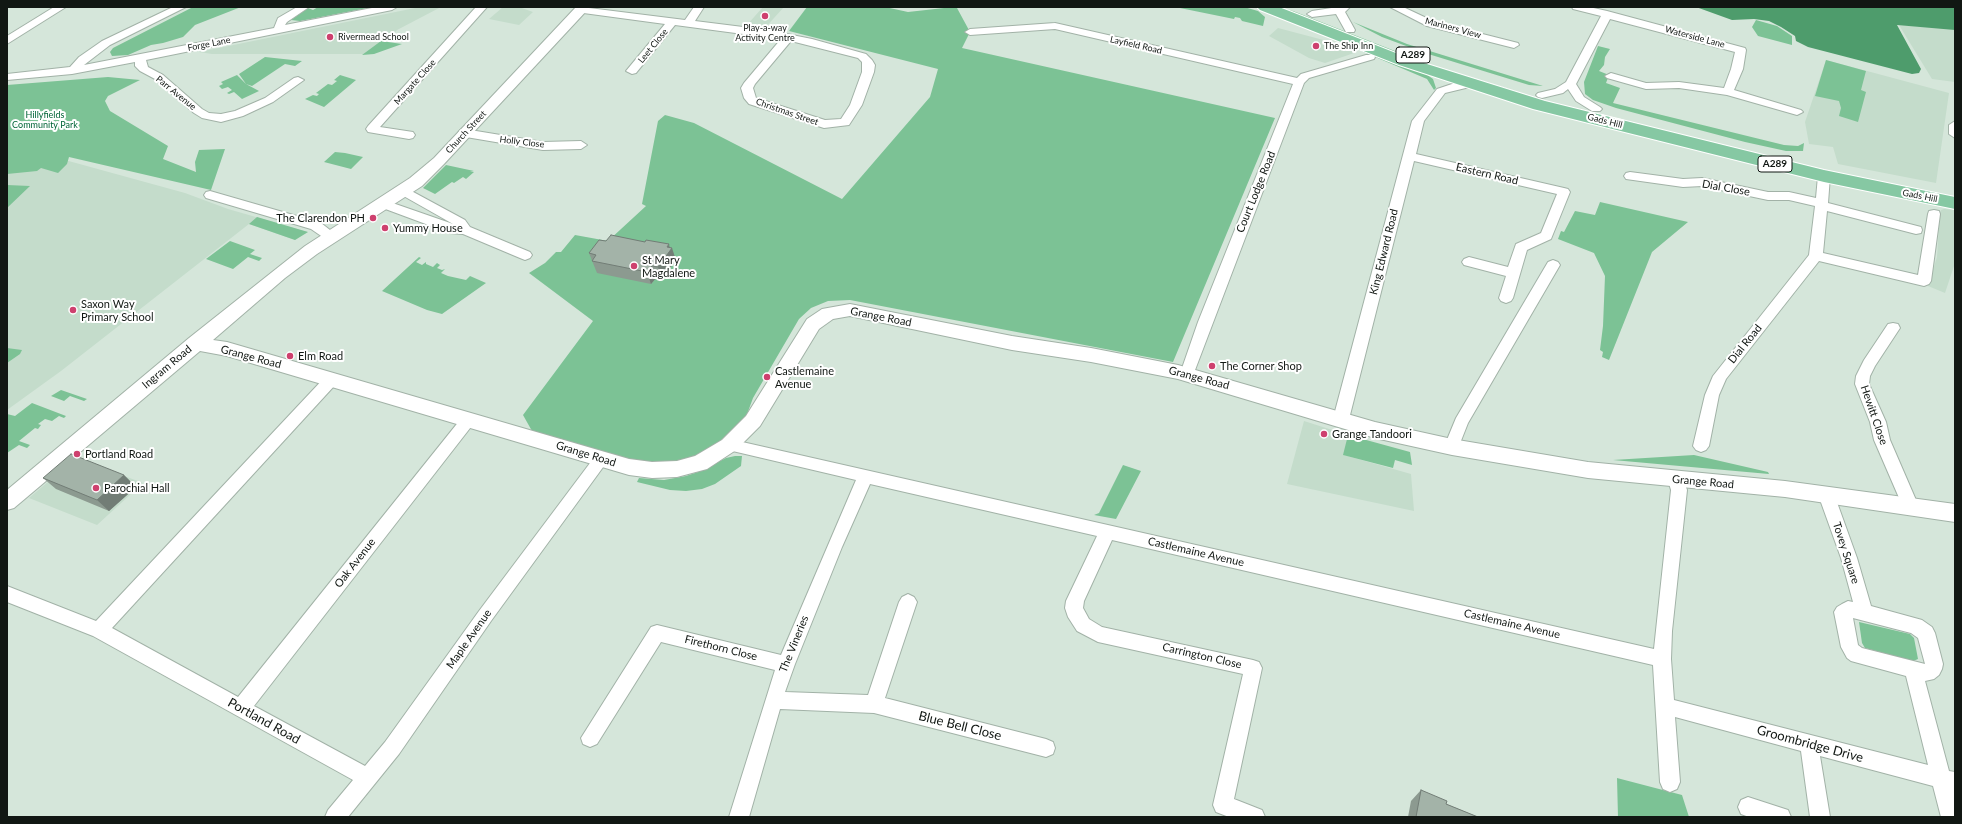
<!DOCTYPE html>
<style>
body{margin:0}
#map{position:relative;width:1962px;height:824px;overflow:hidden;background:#d5e6da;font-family:Lato,sans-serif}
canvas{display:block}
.frame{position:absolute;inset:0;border:8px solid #111713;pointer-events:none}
</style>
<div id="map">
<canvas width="1962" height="824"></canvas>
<div class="frame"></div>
</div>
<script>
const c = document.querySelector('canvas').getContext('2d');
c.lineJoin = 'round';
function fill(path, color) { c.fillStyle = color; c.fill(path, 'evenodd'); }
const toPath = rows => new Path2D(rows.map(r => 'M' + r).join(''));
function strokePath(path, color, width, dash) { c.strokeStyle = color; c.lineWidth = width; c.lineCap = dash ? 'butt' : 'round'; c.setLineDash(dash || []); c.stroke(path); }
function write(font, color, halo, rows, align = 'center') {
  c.font = font + ' Lato,sans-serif'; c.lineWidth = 4; c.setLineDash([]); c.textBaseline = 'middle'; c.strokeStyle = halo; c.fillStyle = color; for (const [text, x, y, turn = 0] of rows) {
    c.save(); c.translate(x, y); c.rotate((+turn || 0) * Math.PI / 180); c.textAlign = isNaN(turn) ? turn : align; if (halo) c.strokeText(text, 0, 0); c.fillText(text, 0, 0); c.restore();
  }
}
const built = toPath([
 [420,7,441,7,397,30,374,54,212,54,199,52],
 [503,7,519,7,533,12,519,25,489,19],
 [763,7,784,7,764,29,746,26],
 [1899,25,1955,29,1955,82,1932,79],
 [1278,28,1331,42,1357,52,1325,63,1309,58,1269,36],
 [1826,60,1949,93,1936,183,1838,164,1833,147,1809,144,1805,122],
 [65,160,185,193,228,209,308,232,295,240,249,224,61,371,7,410,7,170],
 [1944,209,1955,210,1954,266,1945,293,1928,286,1937,257,1939,226,1937,220,1941,210],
 [1304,421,1348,435,1344,455,1411,474,1414,511,1287,484],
 [76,458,143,483,97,525,29,498]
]);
const green = toPath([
 [193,7,241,7,195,25,183,37,163,43,151,45,128,55,112,56,110,52,113,48],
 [318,7,373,7,300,21,291,20,308,8,313,10],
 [807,7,885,7,908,12,953,7,957,8,970,32,962,48,1275,118,1173,362,850,300,828,301,811,308,799,319,753,398,746,417,720,441,702,454,679,462,637,461,532,431,523,415,593,321,529,273,545,263,556,252,561,252,575,235,608,241,646,206,642,204,658,121,665,115,694,123,842,199,930,97,938,69,789,31],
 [1175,7,1244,7,1258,11,1265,17,1263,26,1242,21,1240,18,1235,17,1234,19],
 [1276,7,1293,11,1428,64,1515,91,1514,94,1424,65],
 [1756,20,1777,26,1792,36,1792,45,1758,36,1752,27],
 [1353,22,1407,44,1543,86,1529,85,1425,53,1382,37],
 [1300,25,1423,72,1433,79,1436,88,1434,90,1427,79],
 [381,41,402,44,374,54,362,55],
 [1598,46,1610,49,1605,57,1604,65,1599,71,1609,75,1606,83,1620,88,1613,103,1784,145,1798,146,1804,143,1803,151,1786,151,1745,142,1616,108,1593,100,1585,94,1584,82],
 [265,57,302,61,295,66,285,64,252,86,246,84,239,74],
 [1826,60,1866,71,1861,90,1866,92,1858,122,1839,116,1841,108,1839,101,1815,96],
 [237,75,246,84,259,91,242,99,234,92,229,94,227,93,232,90,228,87,222,89,219,86,223,84,221,82],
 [340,75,356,80,324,107,305,99,313,95,317,96,319,94,316,93,328,84,332,85,337,81,334,80],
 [108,77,140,80,108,96,105,101,110,111,168,146,163,159,196,172,195,162,199,150,225,149,211,190,69,157,67,164,58,173,41,168,37,171,7,174,7,85],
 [335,152,345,153,363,157,351,169,324,162],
 [446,165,474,171,470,171,474,172,466,179,463,177,454,183,452,182,435,194,423,188],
 [7,185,30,186,7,208],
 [1600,202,1688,222,1652,252,1609,360,1602,357,1603,352,1600,350,1603,326,1605,276,1594,253,1558,239,1561,231,1564,232,1575,211,1595,215],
 [257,217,308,232,295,240,249,224],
 [230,241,255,250,250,254,262,258,259,261,248,257,233,269,206,259],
 [419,257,421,258,416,262,422,265,426,262,426,264,433,267,437,263,440,265,437,268,442,270,445,269,441,273,448,276,466,280,470,276,486,283,442,314,427,310,382,291],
 [7,348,22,350,20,354,7,363],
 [61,390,87,399,84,401,70,396,64,401,51,396],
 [32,403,66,416,64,418,59,416,52,421,45,419,38,424,41,425,38,429,35,428,19,441,30,445,27,448,19,445,7,453,7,414,15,416],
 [1348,435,1410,452,1412,465,1395,460,1393,468,1343,455],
 [1694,455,1768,472,1769,474,1613,460],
 [735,456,742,456,741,466,715,484,702,489,686,491,670,490,637,482,639,478,664,480,686,476,698,472,726,458],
 [1123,465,1141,471,1116,519,1094,515,1099,513],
 [1859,622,1910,634,1914,638,1918,659,1913,661,1865,648,1862,643],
 [1617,778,1682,795,1689,817,1618,817]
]);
const water = toPath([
 [1696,7,1955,7,1955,30,1897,25,1921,69,1919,73,1912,74,1808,47,1796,41,1795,36,1781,27,1769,21,1754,19,1732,20]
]);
const minor = toPath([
 [54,7,66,7,7,44,7,36,54,7],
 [173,7,186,7,110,45,84,65,274,28,278,18,297,7,309,7,287,22,285,25,377,7,397,7,392,10,146,60,148,67,163,75,202,109,209,113,221,114,235,111,265,98,294,78,298,77,304,80,273,102,243,116,221,122,202,118,194,113,155,79,140,71,135,66,135,62,72,74,7,80,7,74,70,67,79,57,102,41,173,7],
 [476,7,487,7,380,127,413,132,415,135,413,138,409,139,368,132,366,129,368,126,476,7],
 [581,7,685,20,694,7,704,7,695,21,767,30,812,39,866,54,872,60,875,65,874,72,862,105,849,125,824,128,749,104,744,98,741,88,744,83,781,39,675,25,636,73,632,74,626,71,665,24,576,12,575,10,576,8,581,7],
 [791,41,858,58,862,62,862,72,850,105,841,119,825,120,756,98,753,88,755,84,791,41],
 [1338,7,1350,7,1345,12,1355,30,1354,32,1346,32,1336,14,1312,17,1307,14,1312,11,1338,7],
 [1390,7,1403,7,1435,22,1518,43,1519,45,1514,48,1427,26,1390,7],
 [1572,7,1589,7,1607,11,1745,48,1746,50,1743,69,1734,90,1801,110,1803,112,1797,115,1727,95,1679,88,1646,89,1607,78,1605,76,1611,73,1646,83,1679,82,1724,88,1731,69,1735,52,1610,19,1576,84,1584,97,1600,107,1602,109,1600,111,1592,111,1576,101,1568,89,1563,93,1542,98,1538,97,1536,95,1538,93,1555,89,1566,82,1601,16,1573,9,1572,7],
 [1055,23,1297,78,1301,74,1366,55,1374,55,1375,57,1374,59,1309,78,1304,83,1192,378,1187,379,1182,378,1180,374,1198,322,1293,84,1055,29,970,35,965,32,970,29,1055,23],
 [1470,81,1474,82,1476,84,1474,86,1445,93,1424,121,1416,154,1564,188,1568,189,1570,192,1551,239,1527,250,1513,298,1511,301,1506,303,1501,301,1499,298,1506,276,1464,265,1462,262,1464,259,1469,257,1508,267,1516,244,1541,233,1557,194,1414,161,1349,419,1346,423,1341,425,1336,423,1333,419,1412,121,1437,89,1455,83,1470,81],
 [1955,121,1955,138,1949,134,1949,125,1955,121],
 [464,129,543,142,581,141,587,145,581,149,543,150,460,136,458,133,460,130,464,129],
 [1630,172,1683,179,1702,178,1768,192,1789,192,1816,198,1818,176,1820,173,1828,173,1830,176,1828,203,1921,227,1922,230,1921,233,1916,234,1827,211,1823,253,1918,275,1928,214,1929,211,1934,210,1939,211,1940,214,1931,281,1929,284,1924,286,1819,261,1726,379,1719,395,1709,446,1706,450,1701,452,1696,450,1693,446,1705,395,1713,376,1809,255,1815,206,1789,200,1768,200,1702,186,1683,187,1626,179,1624,176,1626,173,1630,172],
 [404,187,465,220,470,227,530,252,532,255,530,258,525,260,520,258,463,234,450,233,380,207,378,204,380,201,384,200,453,224,400,194,398,191,400,188,404,187],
 [210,191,321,223,339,237,337,240,332,241,327,240,311,229,206,198,204,195,206,192,210,191],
 [1553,260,1558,262,1560,265,1468,423,1457,451,1452,453,1447,451,1444,447,1456,418,1548,262,1553,260],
 [1893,323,1898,324,1900,328,1875,366,1870,376,1869,384,1886,422,1890,440,1919,507,1917,512,1911,514,1905,512,1903,507,1874,440,1870,422,1855,384,1856,376,1864,360,1888,324,1893,323],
 [331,374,336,376,338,380,336,384,112,628,238,697,464,415,469,413,474,415,477,419,474,423,254,706,365,766,385,742,479,611,596,455,601,453,606,455,609,459,491,621,399,754,348,817,325,817,328,810,353,780,93,636,7,602,7,586,96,621,326,376,331,374],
 [729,439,1654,649,1671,490,1668,480,1670,475,1676,474,1682,475,1687,490,1672,631,1671,659,1674,700,1928,765,1906,676,1851,661,1847,658,1841,647,1834,612,1837,607,1842,604,1848,601,1853,602,1841,558,1818,494,1820,489,1826,487,1832,489,1834,494,1857,558,1871,606,1922,620,1932,627,1935,633,1943,664,1942,669,1939,675,1934,679,1925,681,1949,771,1955,772,1955,817,1941,817,1933,786,1820,756,1830,817,1810,817,1801,751,1675,717,1680,782,1677,789,1670,792,1663,789,1660,782,1653,665,1112,540,1084,601,1083,608,1089,619,1102,627,1253,660,1259,662,1262,668,1234,799,1262,810,1265,817,1229,817,1216,812,1213,805,1243,674,1098,642,1077,631,1068,617,1065,608,1066,601,1097,536,870,484,842,547,795,664,785,692,868,695,899,602,902,597,908,594,914,597,917,602,885,698,1046,739,1053,742,1055,748,1053,754,1046,757,874,713,780,709,749,817,729,817,775,670,661,642,597,744,590,747,583,744,581,738,651,627,657,625,781,655,856,480,724,449,721,445,724,441,729,439],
 [1853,618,1911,633,1918,638,1925,664,1862,648,1858,645,1853,618],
 [1748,797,1788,810,1791,817,1749,817,1741,814,1738,807,1741,800,1748,797]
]);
const tertiary = toPath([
 [576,7,590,7,444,164,422,186,317,254,285,278,213,340,227,342,629,459,652,462,677,461,695,456,722,440,746,416,807,319,822,309,850,304,1012,336,1091,348,1178,365,1375,422,1452,439,1588,462,1785,481,1955,504,1955,522,1785,497,1588,478,1452,455,1375,438,1178,379,1091,362,1012,350,850,316,833,319,819,329,760,426,736,450,707,469,677,477,652,478,629,475,227,356,200,351,14,508,7,510,7,490,189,338,305,246,410,178,434,158,576,7]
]);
const primary = toPath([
 [1257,7,1279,7,1411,59,1545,101,1824,170,1955,197,1955,209,1824,182,1533,109,1399,65,1260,10,1257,7]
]);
const wall = toPath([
 [606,241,645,242,670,247,676,260,662,279,656,278,651,284,597,273,589,253],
 [124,475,136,487,109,511,56,489,43,478],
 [1421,790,1446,804,1478,817,1408,817,1411,801]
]);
const shadedWall = toPath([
 [669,244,670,250,672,248,676,260,662,279,658,267],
 [652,266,656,278,651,284,647,272],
 [124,475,136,487,109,511,97,500]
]);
const building = toPath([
 [611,235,645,242,646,240,669,244,667,247,672,248,658,267,652,266,647,272,592,261,596,255,589,253,599,240,606,241,611,235],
 [71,454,124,475,97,500,43,478,71,454],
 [1421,790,1447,801,1446,804,1478,817,1416,817,1421,790]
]);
const markers = [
 [765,16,4,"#ce406e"],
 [330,37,4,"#ce406e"],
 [1316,46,4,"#ce406e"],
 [373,218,4,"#ce406e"],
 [385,228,4,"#ce406e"],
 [634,266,4,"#ce406e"],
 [73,310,4,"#ce406e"],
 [290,356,4,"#ce406e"],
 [1212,366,4,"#ce406e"],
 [767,377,4,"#ce406e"],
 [1324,434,4,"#ce406e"],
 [77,454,4,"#ce406e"],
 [96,488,4,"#ce406e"]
];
const farPoinames = [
 ["Play-a-way",765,28,"center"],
 ["Activity Centre",765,38,"center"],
 ["Rivermead School",338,37],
 ["The Ship Inn",1324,46]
];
const farStreetnames = [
 ["Mariners View",1453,28,15],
 ["Waterside Lane",1695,37,15],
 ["Forge Lane",209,44,-11],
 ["Layfield Road",1136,45,13],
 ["Leet Close",653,46,-51],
 ["Margate Close",415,82,-48],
 ["Parr Avenue",176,93,39],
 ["Christmas Street",787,112,19],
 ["Gads Hill",1605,121,14],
 ["Church Street",466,132,-47],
 ["Holly Close",522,142,7],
 ["Gads Hill",1920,196,11]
];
const farParknames = [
 ["Hillyfields",45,115],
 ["Community Park",45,125]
];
const shields = [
 [1413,55,34],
 [1775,164,34]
];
const shieldNames = [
 ["A289",1413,55],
 ["A289",1775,164]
];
const streetNames = [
 ["Eastern Road",1487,174,13],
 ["Dial Close",1726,188,10],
 ["Court Lodge Road",1256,192,-68],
 ["King Edward Road",1384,252,-76],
 ["Grange Road",881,317,11],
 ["Dial Road",1745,344,-51],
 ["Grange Road",251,357,15],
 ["Ingram Road",167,367,-40],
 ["Grange Road",1199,378,15],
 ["Hewitt Close",1874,415,71],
 ["Grange Road",586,454,17],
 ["Grange Road",1703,482,5],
 ["Castlemaine Avenue",1196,552,13],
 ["Tovey Square",1846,553,72],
 ["Oak Avenue",355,563,-52],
 ["Castlemaine Avenue",1512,624,13],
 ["Maple Avenue",469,639,-55],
 ["The Vineries",794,644,-68],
 ["Firethorn Close",721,648,14],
 ["Carrington Close",1202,656,13]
];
const poiNames = [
 ["The Clarendon PH",365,218,"right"],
 ["Yummy House",393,228],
 ["St Mary",642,260],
 ["Magdalene",642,273],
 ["Saxon Way",81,304],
 ["Primary School",81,317],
 ["Elm Road",298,356],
 ["The Corner Shop",1220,366],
 ["Castlemaine",775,371],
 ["Avenue",775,384],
 ["Grange Tandoori",1332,434],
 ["Portland Road",85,454],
 ["Parochial Hall",104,488]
];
const nearStreetnames = [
 ["Portland Road",264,721,29],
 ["Blue Bell Close",960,726,14],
 ["Groombridge Drive",1810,744,15]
];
fill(built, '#c4dccb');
fill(green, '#7cc295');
fill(water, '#4e9c6c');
strokePath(minor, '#a2b2a7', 2);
strokePath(tertiary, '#a2b2a7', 2);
strokePath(primary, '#fff', 2);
fill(minor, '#fff');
fill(tertiary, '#fff');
fill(primary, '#86c8a3');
fill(wall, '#8c9a90');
fill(shadedWall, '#727d76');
fill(building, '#a3b3a8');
strokePath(building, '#727d76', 1);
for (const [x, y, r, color] of markers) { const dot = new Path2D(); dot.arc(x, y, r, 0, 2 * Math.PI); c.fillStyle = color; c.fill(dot); strokePath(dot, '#fff', 1.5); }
write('9px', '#111713', '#fff', farPoinames, 'left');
write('9px', '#111713', '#fff', farStreetnames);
write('9px', '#006437', '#fff', farParknames);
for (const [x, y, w] of shields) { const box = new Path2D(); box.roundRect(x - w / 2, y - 8, w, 16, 3); c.fillStyle = '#fff'; c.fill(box); strokePath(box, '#111713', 1); }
write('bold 10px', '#111713', null, shieldNames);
write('11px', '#111713', '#fff', streetNames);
write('11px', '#111713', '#fff', poiNames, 'left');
write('13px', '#111713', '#fff', nearStreetnames);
</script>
